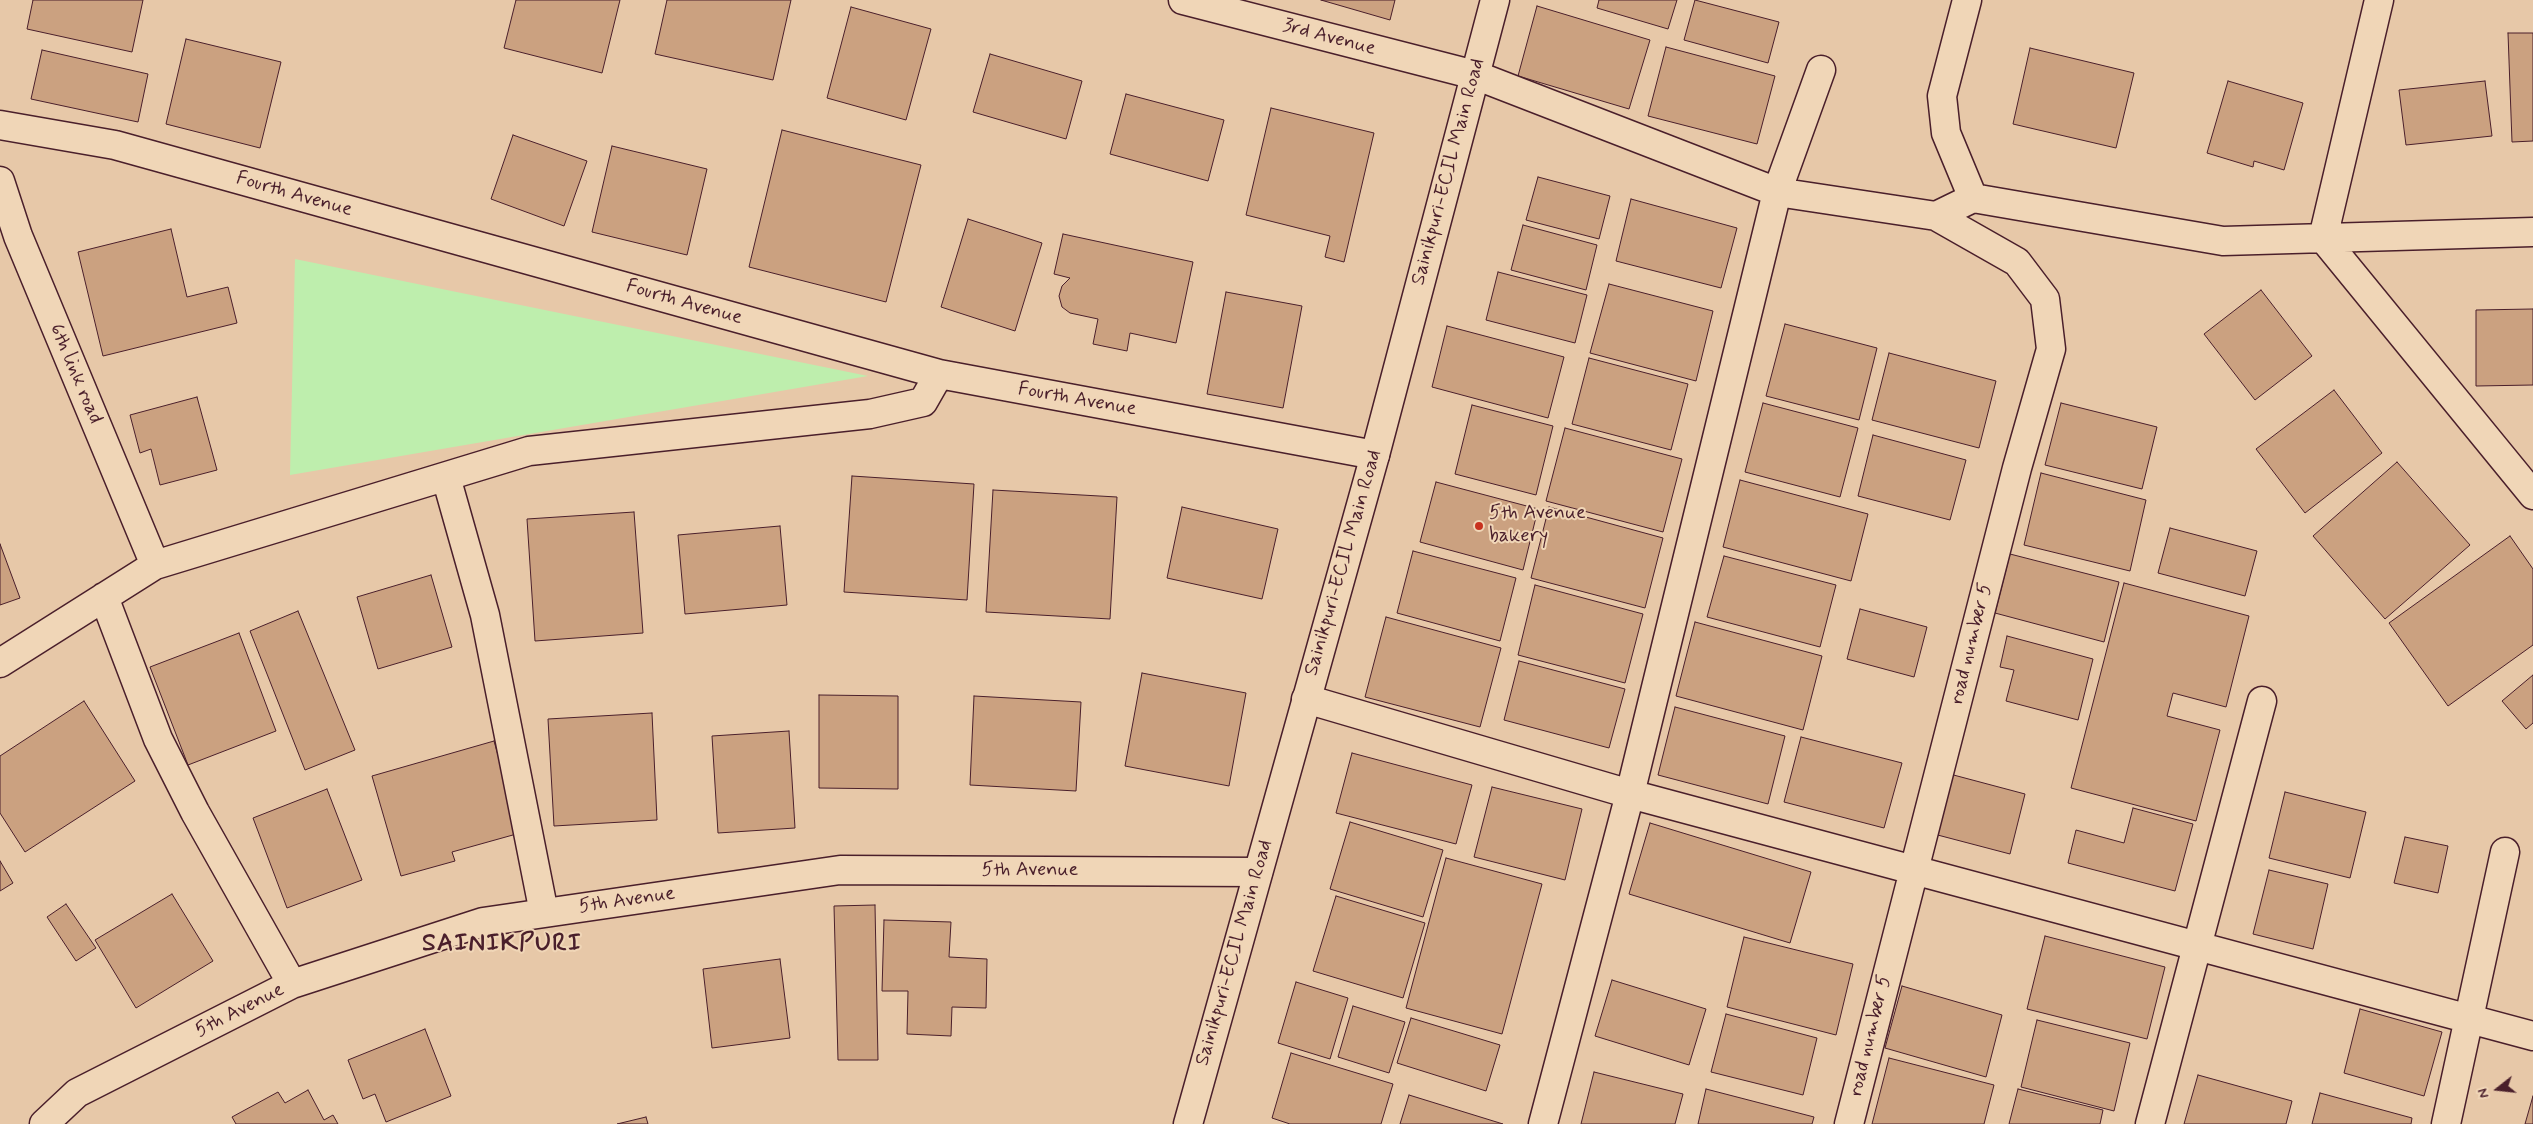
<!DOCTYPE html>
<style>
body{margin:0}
#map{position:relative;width:2533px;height:1124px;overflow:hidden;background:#e7c8a8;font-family:Mynerve,sans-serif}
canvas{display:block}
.north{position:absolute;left:2473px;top:1064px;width:50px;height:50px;-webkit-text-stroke:4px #f0d6b7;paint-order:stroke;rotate:254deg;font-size:14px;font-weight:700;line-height:20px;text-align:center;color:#4a1f2b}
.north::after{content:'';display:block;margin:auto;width:18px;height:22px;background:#4a1f2b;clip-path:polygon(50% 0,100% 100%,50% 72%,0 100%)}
</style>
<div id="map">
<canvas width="2533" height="1124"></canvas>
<div class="north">N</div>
</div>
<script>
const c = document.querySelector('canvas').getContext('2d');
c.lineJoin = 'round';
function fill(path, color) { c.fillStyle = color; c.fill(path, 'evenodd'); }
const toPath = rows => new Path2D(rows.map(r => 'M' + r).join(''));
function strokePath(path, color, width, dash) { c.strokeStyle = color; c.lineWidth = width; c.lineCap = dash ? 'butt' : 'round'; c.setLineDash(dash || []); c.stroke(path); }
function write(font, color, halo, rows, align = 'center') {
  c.font = font + ' Mynerve,sans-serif'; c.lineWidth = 4; c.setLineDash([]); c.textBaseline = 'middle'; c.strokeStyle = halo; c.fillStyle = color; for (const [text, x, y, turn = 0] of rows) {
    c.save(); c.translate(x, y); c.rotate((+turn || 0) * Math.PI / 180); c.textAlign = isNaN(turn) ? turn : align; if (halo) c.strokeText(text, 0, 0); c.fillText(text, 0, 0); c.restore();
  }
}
const green = toPath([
 [295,259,868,376,290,475]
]);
const building = toPath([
 [33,0,143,0,132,52,27,29,33,0],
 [516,0,620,0,602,73,504,48,516,0],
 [667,0,791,0,773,80,655,54,667,0],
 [1321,0,1395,0,1390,20,1321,0],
 [1599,0,1677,0,1668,29,1597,8,1599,0],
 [1695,0,1779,22,1768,63,1684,40,1695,0],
 [1537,6,1650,40,1629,109,1518,76,1537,6],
 [851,7,931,29,906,120,827,98,851,7],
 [2508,33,2533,33,2533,141,2512,142,2508,33],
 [186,39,281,62,260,148,166,124,186,39],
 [1666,47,1775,76,1757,144,1648,116,1666,47],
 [2030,48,2134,73,2116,148,2013,124,2030,48],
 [42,50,148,74,138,122,31,99,42,50],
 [990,54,1082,81,1066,139,973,112,990,54],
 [2228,81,2303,103,2284,170,2254,161,2253,167,2207,153,2228,81],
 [2485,81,2492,136,2406,145,2399,90,2485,81],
 [1126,94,1224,120,1208,181,1110,154,1126,94],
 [1271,108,1374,133,1344,262,1325,257,1330,236,1246,215,1271,108],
 [782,130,921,165,886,302,749,267,782,130],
 [513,135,587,161,564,226,491,199,513,135],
 [612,146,707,169,687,255,592,232,612,146],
 [1538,177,1610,196,1599,239,1526,220,1538,177],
 [1631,199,1737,228,1721,288,1616,261,1631,199],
 [968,219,1042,243,1015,331,941,307,968,219],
 [1523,225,1597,245,1586,290,1511,270,1523,225],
 [171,229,187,297,228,287,237,323,103,356,78,252,171,229],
 [1063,234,1193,262,1176,343,1130,333,1127,351,1093,344,1098,319,1070,313,1062,307,1059,296,1062,286,1070,278,1054,274,1063,234],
 [1498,272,1587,295,1575,343,1486,320,1498,272],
 [1609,284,1713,311,1696,381,1590,353,1609,284],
 [2261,290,2312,356,2255,400,2204,334,2261,290],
 [1226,292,1302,306,1283,408,1207,394,1226,292],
 [2533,309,2533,385,2476,386,2476,310,2533,309],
 [1785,324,1877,348,1859,420,1766,396,1785,324],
 [1447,326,1564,357,1548,418,1432,387,1447,326],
 [1889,353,1996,381,1979,448,1872,420,1889,353],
 [1589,358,1688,384,1671,450,1572,424,1589,358],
 [2334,390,2382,453,2305,513,2256,449,2334,390],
 [197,397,217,470,160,485,151,449,140,453,130,415,197,397],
 [1763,403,1858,428,1840,497,1745,472,1763,403],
 [2061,403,2157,427,2142,489,2045,465,2061,403],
 [1472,405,1553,426,1536,495,1455,474,1472,405],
 [1565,428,1682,459,1663,532,1546,501,1565,428],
 [1873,435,1966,460,1950,520,1858,496,1873,435],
 [2397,462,2470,545,2385,619,2313,536,2397,462],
 [2041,473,2146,500,2130,571,2024,545,2041,473],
 [852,476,974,484,967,600,844,592,852,476],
 [1740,480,1868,514,1851,581,1723,547,1740,480],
 [1436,482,1538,509,1523,570,1420,542,1436,482],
 [993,490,1117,497,1110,619,986,612,993,490],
 [1182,507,1278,529,1262,599,1167,578,1182,507],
 [1549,507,1663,538,1645,608,1531,578,1549,507],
 [634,512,643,633,535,641,527,519,634,512],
 [780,526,787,605,685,614,678,535,780,526],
 [2170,528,2257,551,2245,596,2158,573,2170,528],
 [2510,536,2533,569,2533,645,2448,706,2389,623,2510,536],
 [0,544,20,598,0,605,0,544],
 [1413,551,1516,578,1500,641,1397,613,1413,551],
 [2010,554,2119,582,2104,642,1995,613,2010,554],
 [1724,556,1836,585,1820,647,1707,617,1724,556],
 [431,575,452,647,378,669,357,597,431,575],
 [2124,583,2249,616,2226,707,2173,693,2167,716,2220,730,2196,821,2071,788,2124,583],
 [1535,585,1643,614,1625,683,1518,655,1535,585],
 [1860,609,1927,627,1914,677,1847,659,1860,609],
 [298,611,355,750,305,770,250,631,298,611],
 [1386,617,1501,648,1480,727,1365,697,1386,617],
 [1695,622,1822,656,1803,730,1676,696,1695,622],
 [239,633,276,731,188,765,150,667,239,633],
 [2007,636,2093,659,2078,720,2006,701,2014,670,2000,667,2007,636],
 [1519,661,1625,689,1609,748,1504,720,1519,661],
 [1142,673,1246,693,1229,786,1125,766,1142,673],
 [2533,675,2533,723,2526,729,2502,701,2533,675],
 [819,695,898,696,898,789,819,788,819,695],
 [974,696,1081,702,1076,791,970,785,974,696],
 [84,701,135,781,25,852,0,813,0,756,84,701],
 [1675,707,1785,736,1768,804,1658,775,1675,707],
 [652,713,657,820,554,826,548,719,652,713],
 [789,731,795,828,718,833,712,736,789,731],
 [1801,737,1902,763,1884,828,1784,802,1801,737],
 [494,741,520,833,452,852,455,861,401,876,372,776,494,741],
 [1352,753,1472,785,1456,844,1336,813,1352,753],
 [1946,773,2025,794,2010,854,1930,833,1946,773],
 [1492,787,1582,809,1565,880,1474,857,1492,787],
 [327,789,362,880,287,908,253,818,327,789],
 [2285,792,2366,812,2350,878,2269,858,2285,792],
 [2133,808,2193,824,2175,891,2068,863,2076,830,2124,843,2133,808],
 [1350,822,1443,850,1423,917,1330,889,1350,822],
 [1650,823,1811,872,1790,943,1629,894,1650,823],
 [2405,837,2448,846,2438,893,2394,883,2405,837],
 [1446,858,1542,884,1502,1034,1406,1008,1446,858],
 [0,861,13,883,0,891,0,861],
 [2269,870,2328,884,2313,949,2253,934,2269,870],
 [172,894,213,961,136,1008,95,940,172,894],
 [1336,896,1425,923,1403,998,1313,971,1336,896],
 [66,904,96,948,76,961,47,917,66,904],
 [875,905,878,1060,838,1060,834,906,875,905],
 [884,920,951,922,949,957,987,959,986,1008,952,1007,951,1036,907,1034,908,991,882,991,884,920],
 [2045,936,2165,967,2147,1039,2027,1009,2045,936],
 [1744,937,1853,964,1836,1035,1727,1007,1744,937],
 [780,959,790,1038,712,1048,703,969,780,959],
 [1612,980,1706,1009,1689,1065,1595,1036,1612,980],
 [1296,982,1348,998,1330,1059,1278,1043,1296,982],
 [1902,986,2002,1015,1986,1077,1885,1048,1902,986],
 [1353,1006,1405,1022,1389,1073,1338,1057,1353,1006],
 [2360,1009,2442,1032,2424,1096,2344,1073,2360,1009],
 [1726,1014,1817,1038,1803,1095,1711,1072,1726,1014],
 [1411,1018,1500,1045,1486,1091,1397,1063,1411,1018],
 [2037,1020,2130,1043,2114,1111,2021,1087,2037,1020],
 [425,1029,451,1096,386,1122,375,1094,363,1099,348,1060,425,1029],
 [1291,1053,1393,1084,1381,1124,1290,1124,1272,1118,1291,1053],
 [1889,1058,1994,1085,1984,1124,1872,1124,1889,1058],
 [1594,1072,1683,1094,1675,1124,1581,1124,1594,1072],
 [2198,1075,2292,1101,2286,1124,2184,1124,2198,1075],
 [1706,1089,1814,1117,1812,1124,1698,1124,1706,1089],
 [2018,1089,2103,1110,2100,1124,2009,1124,2018,1089],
 [308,1090,324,1120,333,1115,338,1124,236,1124,232,1117,278,1092,285,1103,308,1090],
 [2320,1093,2412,1118,2411,1124,2312,1124,2320,1093],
 [1409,1095,1503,1124,1400,1124,1409,1095],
 [2533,1096,2533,1124,2525,1124,2533,1096],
 [646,1117,648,1124,617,1124,646,1117]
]);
const minor = toPath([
 [1183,0,1475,75,1777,192,1936,216,1973,198,2223,241,2533,232],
 [1967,0,1942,96,1946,133,1973,198],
 [2379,0,2323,238,2533,495],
 [0,125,115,145,939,374,1375,455],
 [0,181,18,236,155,565],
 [446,477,485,615,544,913],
 [104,597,158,739,195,812,292,984],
 [0,663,155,565,529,451,870,414,923,402,939,374],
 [1306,699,1630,794,2533,1036],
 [44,1124,77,1093,292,984,483,922,840,870,1258,872],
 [1543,1124,1630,794,1777,192,1821,70],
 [1849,1124,2017,468,2051,349,2045,299,2017,262,1936,216],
 [2150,1124,2262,701],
 [2446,1124,2505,852]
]);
const major = toPath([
 [1188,1124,1375,455,1495,0]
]);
const markers = [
 [1479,526,5,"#c8321e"]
];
const streetNames = [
 ["3rd Avenue",1329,38,15],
 ["Sainikpuri-ECIL Main Road",1449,172,-75],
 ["Fourth Avenue",294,195,16],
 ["Fourth Avenue",684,303,16],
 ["6th link road",75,374,67],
 ["Fourth Avenue",1077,400,10],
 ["Sainikpuri-ECIL Main Road",1344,563,-74],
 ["road number 5",1972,644,-76],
 ["5th Avenue",1030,871],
 ["5th Avenue",627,901,-8],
 ["Sainikpuri-ECIL Main Road",1235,953,-74],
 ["5th Avenue",240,1011,-27],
 ["road number 5",1871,1036,-76]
];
const poiNames = [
 ["5th Avenue",1489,514],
 ["bakery",1489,537]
];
const districtNames = [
 ["SAINIKPURI",502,945]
];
fill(green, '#beeead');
fill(building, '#cba180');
strokePath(building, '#4a1f2b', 1);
strokePath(minor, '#4a1f2b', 31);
strokePath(major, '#4a1f2b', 31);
strokePath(minor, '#f0d6b7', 28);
strokePath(major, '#f0d6b7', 28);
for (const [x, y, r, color] of markers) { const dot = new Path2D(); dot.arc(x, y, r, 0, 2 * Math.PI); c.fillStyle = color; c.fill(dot); strokePath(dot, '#f0d6b7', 2); }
write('20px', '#4a1f2b', '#f0d6b7', streetNames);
write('20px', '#4a1f2b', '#f0d6b7', poiNames, 'left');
c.letterSpacing = '1px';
write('bold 25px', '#4a1f2b', '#f0d6b7', districtNames);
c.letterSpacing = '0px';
</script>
